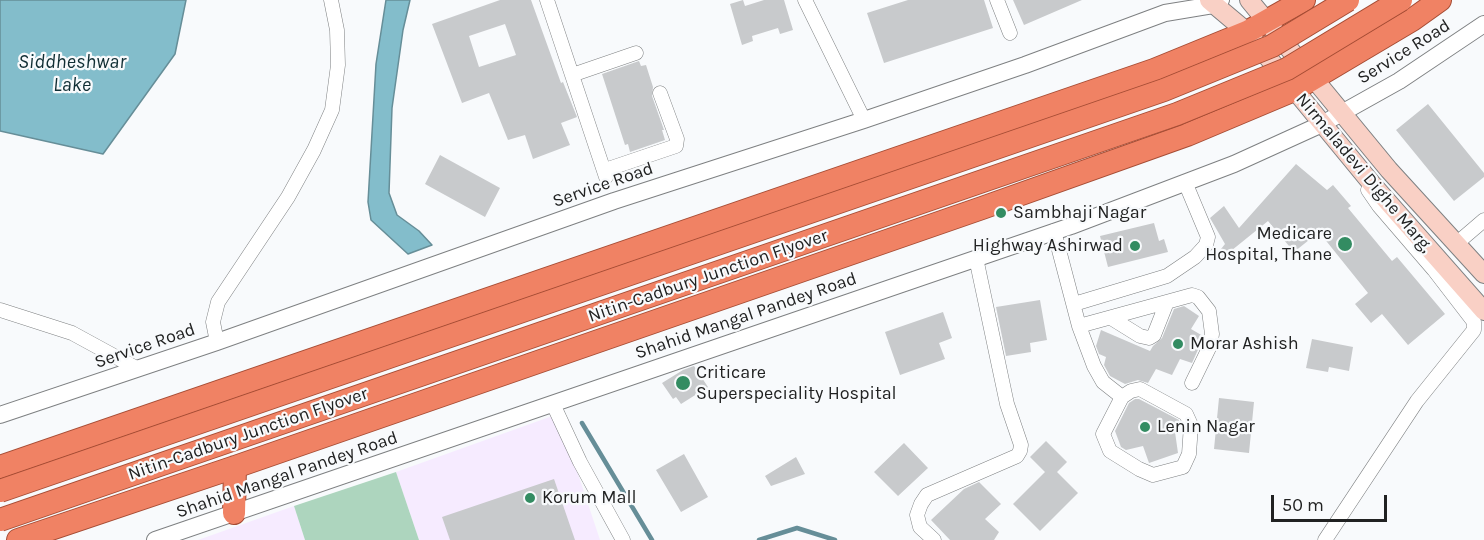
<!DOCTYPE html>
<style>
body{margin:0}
#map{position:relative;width:1484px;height:540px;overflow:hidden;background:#f8fafc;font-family:Karla,sans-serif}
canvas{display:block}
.scale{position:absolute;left:1271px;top:495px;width:116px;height:27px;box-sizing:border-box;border:3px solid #212222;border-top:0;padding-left:8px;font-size:18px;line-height:21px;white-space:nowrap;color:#212222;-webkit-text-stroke:4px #f8fafc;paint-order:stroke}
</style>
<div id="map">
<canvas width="1484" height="540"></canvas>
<div class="scale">50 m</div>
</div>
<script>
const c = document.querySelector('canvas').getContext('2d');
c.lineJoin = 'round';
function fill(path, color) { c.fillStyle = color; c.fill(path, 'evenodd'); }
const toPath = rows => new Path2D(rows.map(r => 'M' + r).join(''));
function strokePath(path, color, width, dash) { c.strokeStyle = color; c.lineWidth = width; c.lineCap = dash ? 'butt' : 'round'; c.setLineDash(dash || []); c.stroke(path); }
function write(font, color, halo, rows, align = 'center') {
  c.font = font + ' Karla,sans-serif'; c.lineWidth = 4.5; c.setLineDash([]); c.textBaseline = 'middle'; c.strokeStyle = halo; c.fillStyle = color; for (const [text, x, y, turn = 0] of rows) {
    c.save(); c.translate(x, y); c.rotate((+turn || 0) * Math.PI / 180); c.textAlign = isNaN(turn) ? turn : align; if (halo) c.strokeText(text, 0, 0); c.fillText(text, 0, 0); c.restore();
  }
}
const commercial = toPath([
 [558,414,600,540,419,540,396,472],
 [294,506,305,540,198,540]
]);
const green = toPath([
 [396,472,419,540,305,540,294,506]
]);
const water = toPath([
 [0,0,186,0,175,54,103,154,0,131,0,0],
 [386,0,410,0,403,30,392,108,389,193,397,215,419,231,432,245,408,254,371,220,368,202,376,64,386,0]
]);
const stream = toPath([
 [582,423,652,540],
 [759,540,797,528,835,540]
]);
const building = toPath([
 [500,0,531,0,561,83,563,82,577,117,561,123,570,145,533,159,525,135,508,140,489,93,462,103,432,24],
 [505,24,516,55,479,67,469,36],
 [743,0,745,6,764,0,784,0,793,30,780,34,778,28,752,36,753,41,742,45,730,4],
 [908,0,984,0,993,28,884,63,867,13],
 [1013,0,1082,0,1024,25],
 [639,61,641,66,646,65,653,87,652,96,664,130,662,130,665,140,630,152,628,144,625,145,602,74],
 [1428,104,1484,173,1484,177,1454,201,1396,130],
 [440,155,500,188,485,217,425,184],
 [1296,164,1327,190,1333,185,1351,206,1348,208,1392,261,1397,257,1445,314,1408,345,1382,314,1371,323,1355,304,1368,293,1319,232,1294,252,1268,221,1221,259,1217,254,1225,244,1210,218,1224,206,1239,228],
 [1154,223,1159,241,1164,239,1168,252,1108,267,1100,236],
 [1040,300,1047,340,1030,343,1031,352,1006,356,996,307],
 [1184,306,1199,316,1191,329,1203,336,1201,343,1192,363,1180,359,1172,375,1156,369,1148,383,1138,380,1125,384,1110,376,1104,365,1106,357,1099,354,1096,346,1101,330,1150,351,1153,346,1162,338,1174,309],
 [943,312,952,338,939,343,945,359,900,375,885,332],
 [1312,339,1353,347,1349,371,1329,367,1328,372,1306,368],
 [694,366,708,387,681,404,676,397,673,399,662,383,683,370],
 [1219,398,1254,402,1249,453,1214,449],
 [1135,399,1139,399,1179,420,1175,432,1178,453,1149,463,1143,446,1126,450,1121,447,1115,431,1129,403],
 [1046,441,1067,462,1057,472,1078,493,1040,531,1013,504,1045,472,1030,457],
 [904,443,928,468,898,496,874,472],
 [684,454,708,497,681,512,656,470],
 [796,457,805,474,771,486,765,476],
 [554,479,575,540,450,540,442,517],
 [979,482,1001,504,985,519,999,532,994,540,950,540,931,520,964,489]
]);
const minor = toPath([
 [547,0,606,177],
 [805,0,864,120],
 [997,0,1010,33],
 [572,75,636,53],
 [605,170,676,146,677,139,660,93],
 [1054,231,1079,326,1192,295,1198,297,1209,311,1212,334,1210,346,1192,383],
 [1456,244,1484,220],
 [1074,304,1167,276,1195,257,1206,245,1208,237,1185,182],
 [0,310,72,333,138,369],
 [1111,318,1140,336,1149,338,1154,335,1167,302],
 [1079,326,1094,366,1103,382,1122,397,1131,391,1140,389,1186,414,1191,425,1189,454,1183,467,1153,475,1139,469,1110,451,1103,434,1122,397],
 [217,342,213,322,218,302,288,197,314,150,332,110,338,65,337,30,331,0],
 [553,404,580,462,623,540],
 [934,540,920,527,917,515,921,504,927,495,1017,456,1020,451,1021,445,1007,404,976,258],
 [1325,540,1417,401,1474,330,1474,322,1434,270,1379,206,1368,190,1369,188]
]);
const tertiary = toPath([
 [0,415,217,342,614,201,864,120,1025,65,1165,13,1213,5,1221,0],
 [155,540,1071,226,1234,164,1322,124,1399,81,1484,24]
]);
const secondary = toPath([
 [1209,0,1247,32,1372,184,1484,311],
 [1249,0,1389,170,1484,274]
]);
const trunk = toPath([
 [0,467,1154,70,1247,32,1304,0],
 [234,513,235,467],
 [18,540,235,467,982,208,1187,135,1294,90,1412,20,1440,0]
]);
const trunkBridge = toPath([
 [0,491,1164,90,1272,46,1348,0],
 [0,520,1177,114,1287,69,1401,0]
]);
const markers = [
 [1001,213,6,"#338c62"],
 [1345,244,8,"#338c62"],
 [1135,246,6,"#338c62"],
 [1178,344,6,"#338c62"],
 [683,383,8,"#338c62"],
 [1145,427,6,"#338c62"],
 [530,498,6,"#338c62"]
];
const streetNames = [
 ["Service Road",1404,52,-32],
 ["Nirmaladevi Dighe Marg,",1364,173,50],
 ["Service Road",603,185,-19],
 ["Nitin-Cadbury Junction Flyover",708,276,-19],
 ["Shahid Mangal Pandey Road",746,316,-19],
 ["Service Road",145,346,-19],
 ["Nitin-Cadbury Junction Flyover",248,434,-19],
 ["Shahid Mangal Pandey Road",287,475,-19]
];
const poiNames = [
 ["Sambhaji Nagar",1013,213],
 ["Medicare",1332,234,"right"],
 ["Hospital, Thane",1332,255,"right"],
 ["Highway Ashirwad",1123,246,"right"],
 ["Morar Ashish",1190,344],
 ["Criticare",696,373],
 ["Superspeciality Hospital",696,394],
 ["Lenin Nagar",1157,427],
 ["Korum Mall",542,498]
];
const waterNames = [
 ["Siddheshwar",72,62],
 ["Lake",72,85]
];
fill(commercial, '#f6ebff');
fill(green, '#add5be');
fill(water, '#83bdcb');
strokePath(water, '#668e98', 1.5);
strokePath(stream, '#668e98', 4.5);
fill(building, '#c8cacc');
strokePath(minor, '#7e8082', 15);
strokePath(tertiary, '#7e8082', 18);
strokePath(secondary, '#7e8082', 20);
strokePath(trunk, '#a54c34', 24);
strokePath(minor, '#fff', 14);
strokePath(tertiary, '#fff', 16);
strokePath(secondary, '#f9d0c5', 18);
strokePath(trunk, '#f08264', 22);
strokePath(trunkBridge, '#a54c34', 24, []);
strokePath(trunkBridge, '#f08264', 22);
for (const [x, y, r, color] of markers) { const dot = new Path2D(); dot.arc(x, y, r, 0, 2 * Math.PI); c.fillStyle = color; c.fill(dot); strokePath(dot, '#f8fafc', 2); }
write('18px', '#212222', '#f8fafc', streetNames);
write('18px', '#212222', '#f8fafc', poiNames, 'left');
write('italic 20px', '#102e34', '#f8fafc', waterNames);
</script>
